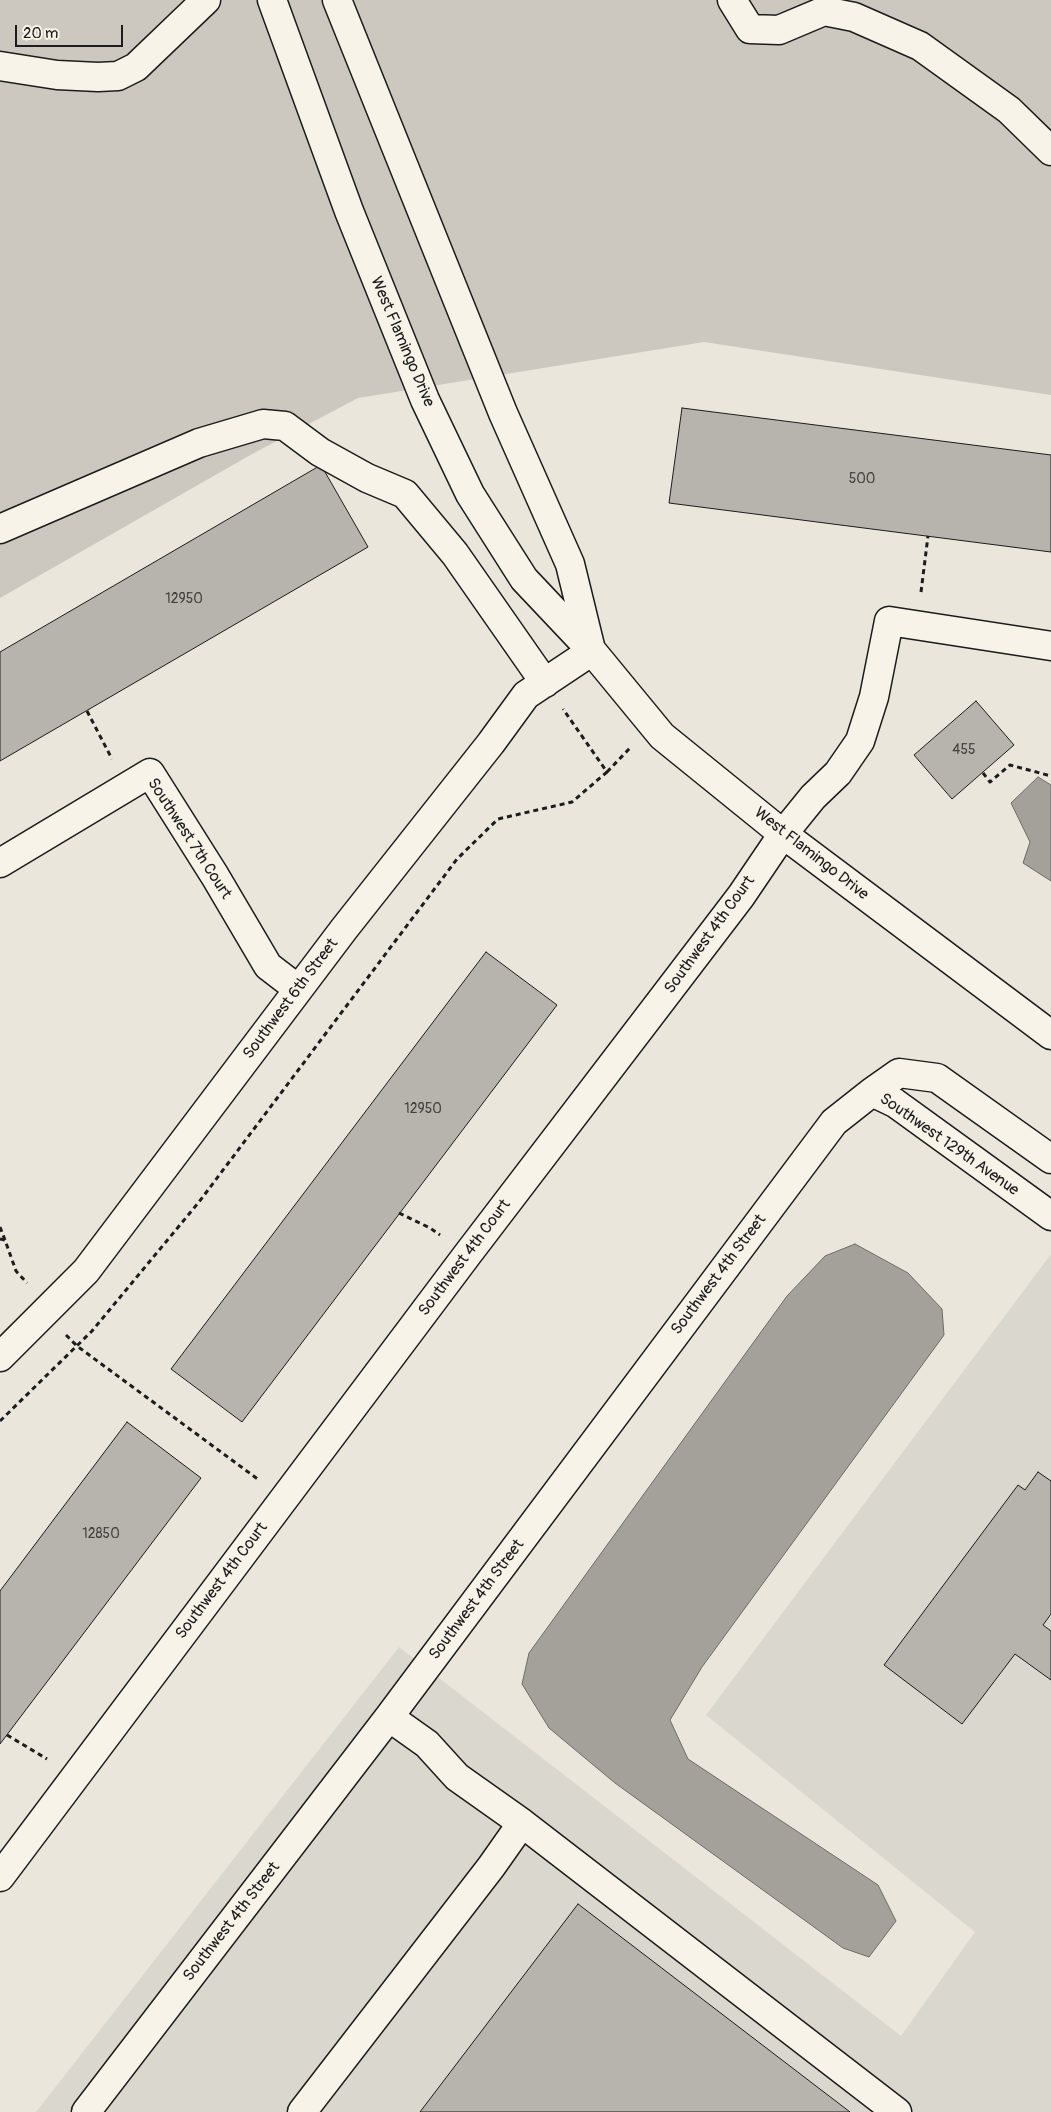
<!DOCTYPE html>
<style>
body{margin:0}
#map{position:relative;width:1051px;height:2112px;overflow:hidden;background:#eae6dc;font-family:Pangolin,sans-serif}
canvas{display:block}
.scale{position:absolute;left:15px;top:25px;width:108px;height:22px;box-sizing:border-box;border:2px solid #1c1c1c;border-top:0;padding-left:6px;font-size:15px;line-height:18px;white-space:nowrap;color:#1c1c1c;-webkit-text-stroke:4px #f7f3e8;paint-order:stroke}
</style>
<div id="map">
<canvas width="1051" height="2112"></canvas>
<div class="scale">20 m</div>
</div>
<script>
const c = document.querySelector('canvas').getContext('2d');
c.lineJoin = 'round';
function fill(path, color) { c.fillStyle = color; c.fill(path, 'evenodd'); }
const toPath = rows => new Path2D(rows.map(r => 'M' + r).join(''));
function strokePath(path, color, width, dash) { c.strokeStyle = color; c.lineWidth = width; c.lineCap = dash ? 'butt' : 'round'; c.setLineDash(dash || []); c.stroke(path); }
function write(font, color, halo, rows, align = 'center') {
  c.font = font + ' Pangolin,sans-serif'; c.lineWidth = 5; c.setLineDash([]); c.textBaseline = 'middle'; c.strokeStyle = halo; c.fillStyle = color; for (const [text, x, y, turn = 0] of rows) {
    c.save(); c.translate(x, y); c.rotate((+turn || 0) * Math.PI / 180); c.textAlign = isNaN(turn) ? turn : align; if (halo) c.strokeText(text, 0, 0); c.fillText(text, 0, 0); c.restore();
  }
}
const built = toPath([
 [1051,1254,1051,2112,36,2112,399,1647,901,2036,975,1932,706,1715]
]);
const green = toPath([
 [0,0,1051,0,1051,395,704,342,358,398,254,453,0,598]
]);
const water = toPath([
 [1038,777,1051,785,1051,881,1023,863,1030,842,1011,803,1038,777],
 [855,1244,908,1273,942,1309,944,1335,702,1667,670,1720,688,1759,878,1885,896,1921,869,1957,843,1948,615,1783,549,1728,522,1684,529,1653,787,1296,825,1256,855,1244]
]);
const building = toPath([
 [682,408,1051,455,1051,552,669,503,682,408],
 [321,465,368,547,0,761,0,652,321,465],
 [976,701,1014,745,952,799,914,755,976,701],
 [486,952,557,1005,242,1422,171,1369,486,952],
 [127,1422,201,1478,0,1744,0,1591,127,1422],
 [1038,1472,1051,1481,1051,1614,1043,1625,1051,1631,1051,1680,1015,1654,962,1724,884,1665,1018,1485,1025,1490,1038,1472],
 [578,1904,850,2112,420,2112,578,1904]
]);
const path = toPath([
 [921,592,928,536],
 [87,711,112,759],
 [607,772,630,748],
 [983,773,990,782,1010,765,1051,776],
 [399,1213,430,1228,440,1235],
 [0,1227,5,1240],
 [0,1239,5,1240,16,1271,27,1283],
 [66,1335,77,1346,259,1480],
 [0,1421,92,1331,199,1202,457,859,498,819,572,802,607,772,563,709],
 [7,1735,47,1759]
]);
const minor = toPath([
 [272,0,349,211,425,400,470,494,524,579,592,651,662,736,783,834,1051,1035],
 [337,0,503,413,570,564,591,650],
 [732,0,750,29,779,30,824,11,854,17,920,46,1009,110,1051,151],
 [0,66,57,75,98,77,118,76,136,67,206,0],
 [0,529,199,443,263,424,285,426,320,452,367,478,405,494,455,554,545,683],
 [0,863,150,773,215,876,268,966,298,989],
 [872,1092,895,1103,1051,1216],
 [0,1357,86,1271,344,929,491,743,526,695,592,651],
 [389,1717,427,1744,457,1777,522,1823,897,2112],
 [0,1877,467,1255,741,896,783,834,813,797,838,773,860,741,874,697,889,621,1051,646],
 [86,2112,389,1717,834,1122,872,1092,899,1073,937,1078,1051,1159],
 [302,2112,491,1867,522,1823]
]);
const numberNames = [
 ["500",862,479],
 ["12950",184,599],
 ["455",964,750],
 ["12950",423,1109],
 ["12850",101,1534]
];
const streetNames = [
 ["West Flamingo Drive",402,342,67],
 ["Southwest 7th Court",189,839,57],
 ["West Flamingo Drive",811,854,38],
 ["Southwest 4th Court",710,935,-54],
 ["Southwest 6th Street",291,999,-53],
 ["Southwest 129th Avenue",949,1145,35],
 ["Southwest 4th Court",465,1258,-53],
 ["Southwest 4th Street",719,1275,-53],
 ["Southwest 4th Court",222,1581,-53],
 ["Southwest 4th Street",477,1600,-53],
 ["Southwest 4th Street",232,1922,-52]
];
fill(built, '#dad7ce');
fill(green, '#ccc8c0');
fill(water, '#a3a19a');
strokePath(water, '#6d6c68', 1);
fill(building, '#b6b4ac');
strokePath(building, '#1c1c1c', 1);
strokePath(minor, '#1c1c1c', 31);
strokePath(path, '#1c1c1c', 3, [5, 4]);
strokePath(minor, '#f7f3e8', 28);
write('14px', '#424240', null, numberNames);
write('16px', '#1c1c1c', '#f7f3e8', streetNames);
</script>
